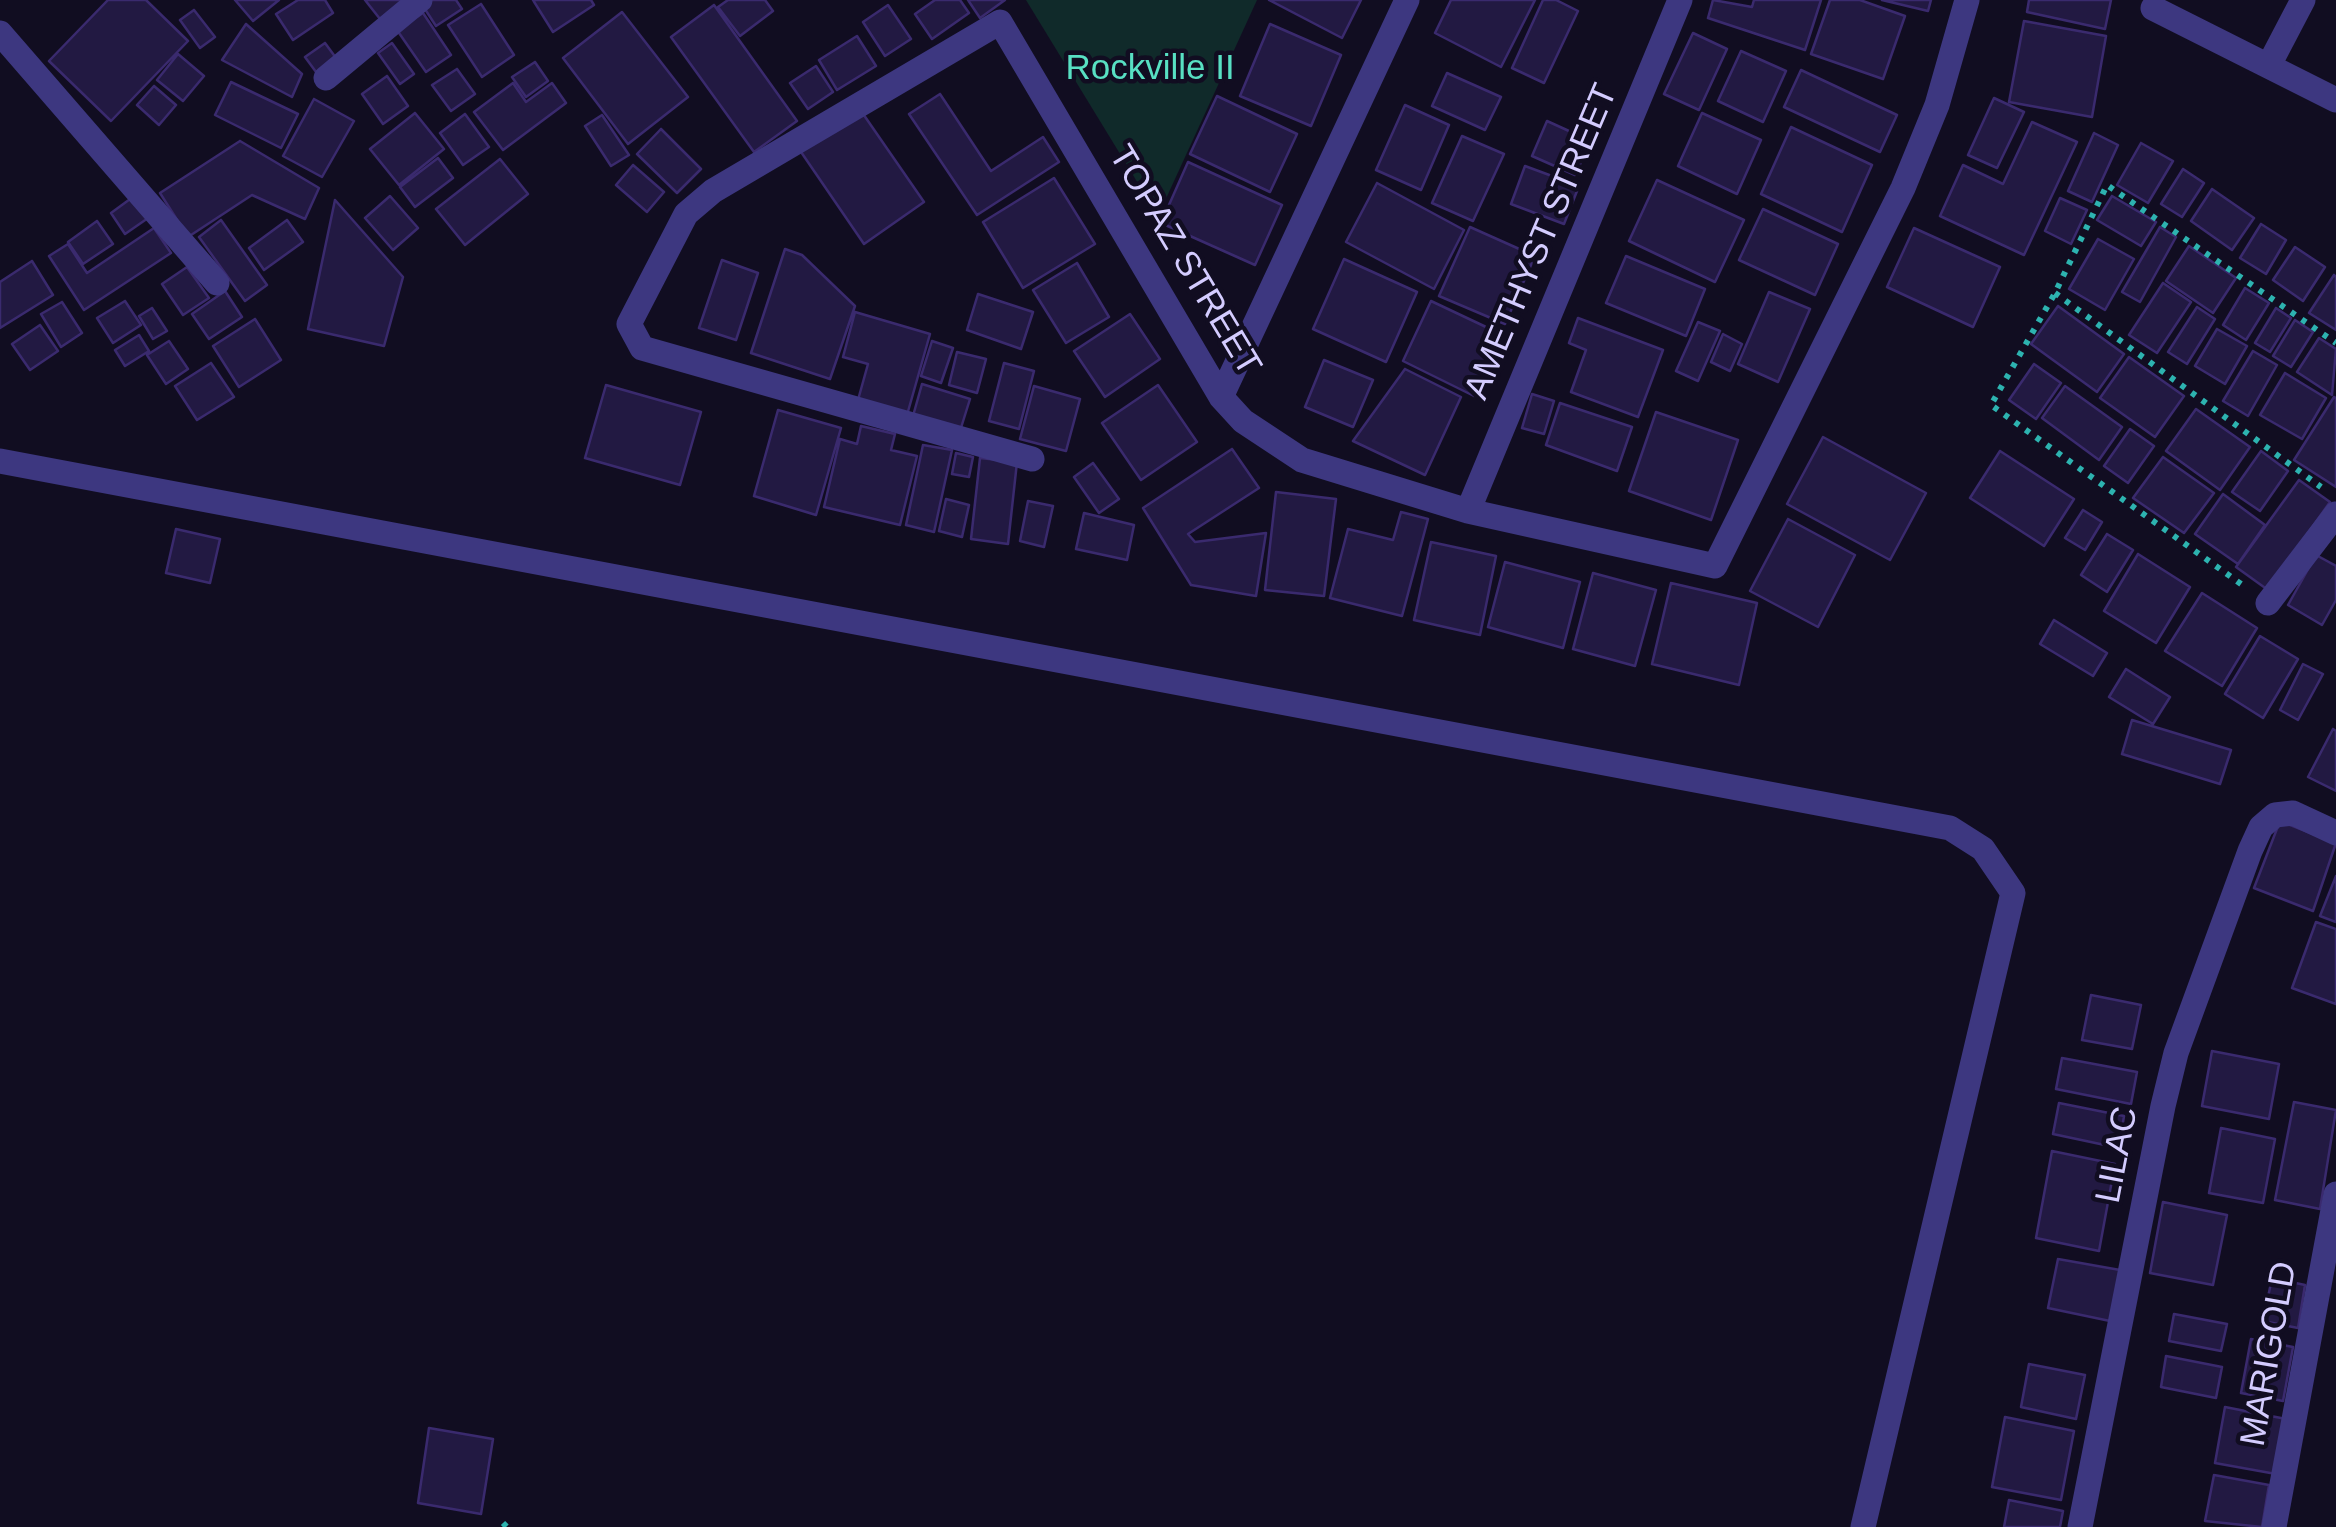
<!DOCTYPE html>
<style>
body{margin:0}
canvas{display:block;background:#110d21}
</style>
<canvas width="2336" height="1527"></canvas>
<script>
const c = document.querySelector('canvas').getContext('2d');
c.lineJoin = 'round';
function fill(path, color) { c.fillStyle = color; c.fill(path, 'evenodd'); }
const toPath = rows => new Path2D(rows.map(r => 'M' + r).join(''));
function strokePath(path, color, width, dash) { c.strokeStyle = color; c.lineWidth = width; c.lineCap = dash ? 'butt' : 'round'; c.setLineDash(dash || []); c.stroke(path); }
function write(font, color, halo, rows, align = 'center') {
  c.font = font + ' Helvetica,sans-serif'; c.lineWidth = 9; c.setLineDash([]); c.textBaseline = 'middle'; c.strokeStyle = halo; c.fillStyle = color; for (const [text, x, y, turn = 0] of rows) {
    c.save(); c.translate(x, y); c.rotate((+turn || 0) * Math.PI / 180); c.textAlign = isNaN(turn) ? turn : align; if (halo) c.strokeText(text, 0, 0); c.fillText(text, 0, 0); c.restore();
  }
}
const green = toPath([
 [1026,0,1257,0,1158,216]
]);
const building = toPath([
 [108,0,146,0,188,41,111,121,49,61,108,0],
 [235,0,279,0,253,21,235,0],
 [298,0,325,0,333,13,293,40,276,14,298,0],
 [365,0,405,0,380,19,365,0],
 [425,0,456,0,462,9,436,26,421,3,425,0],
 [533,0,591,0,594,5,553,32,533,0],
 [728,0,765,0,773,11,740,36,718,7,728,0],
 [935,0,960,0,969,13,932,39,915,14,935,0],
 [968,0,1005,0,980,18,968,0],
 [1269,0,1361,0,1342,38,1269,0],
 [1451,0,1535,0,1501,67,1435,33,1451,0],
 [1543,0,1556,0,1578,11,1544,83,1512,68,1543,0],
 [1713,0,1752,7,1754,0,1821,0,1805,50,1708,18,1713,0],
 [1830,0,1860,0,1905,16,1883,79,1811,54,1830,0],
 [1882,0,1931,0,1928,11,1882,0],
 [2029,0,2111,0,2105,29,2027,12,2029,0],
 [481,4,514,55,482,77,448,25,481,4],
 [714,5,797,121,754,152,671,37,714,5],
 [888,5,911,39,885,56,863,22,888,5],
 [194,10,215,37,200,48,180,20,194,10],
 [622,12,688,97,628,144,563,58,622,12],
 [423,13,451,55,426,72,397,30,423,13],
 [2024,21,2106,36,2092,117,2009,102,2024,21],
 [246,24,302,74,292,97,222,60,246,24],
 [1270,24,1341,55,1311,126,1240,96,1270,24],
 [1693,33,1727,49,1699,110,1664,94,1693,33],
 [857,36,876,66,837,90,819,60,857,36],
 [325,43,339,62,319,76,305,57,325,43],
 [392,43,414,74,400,84,378,53,392,43],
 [1741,51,1786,71,1763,122,1718,101,1741,51],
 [178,54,204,76,183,101,157,80,178,54],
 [535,62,548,81,526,97,512,77,535,62],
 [816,66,833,92,808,109,790,83,816,66],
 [457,69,475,94,451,111,432,85,457,69],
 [1801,70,1897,115,1880,152,1784,107,1801,70],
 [1447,73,1501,97,1485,130,1432,106,1447,73],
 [387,76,408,106,383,124,362,94,387,76],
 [231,82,298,114,281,148,215,115,231,82],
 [513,83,526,102,552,83,566,103,503,150,474,112,513,83],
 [154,86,176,105,159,125,137,105,154,86],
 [940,94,991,171,1043,137,1059,162,977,215,909,114,940,94],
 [1217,96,1297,134,1270,192,1190,154,1217,96],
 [1994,98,2024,112,1997,168,1968,155,1994,98],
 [314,99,354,121,322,177,283,156,314,99],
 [1405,105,1449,125,1421,190,1376,170,1405,105],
 [859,108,924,202,864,244,799,149,859,108],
 [415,113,444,149,399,185,370,149,415,113],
 [1702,113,1761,140,1737,194,1678,166,1702,113],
 [465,114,489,147,463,165,440,133,465,114],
 [602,115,629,155,611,166,585,126,602,115],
 [1547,121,1591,141,1575,175,1532,156,1547,121],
 [2032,122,2077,142,2024,255,1940,216,1963,165,2003,184,2032,122],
 [1791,127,1872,165,1842,232,1761,194,1791,127],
 [661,129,701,169,677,193,637,154,661,129],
 [2094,133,2118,145,2092,202,2068,191,2094,133],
 [1462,136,1504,154,1473,221,1432,203,1462,136],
 [240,141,319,188,305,219,252,195,188,237,160,193,240,141],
 [2141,143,2173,161,2148,203,2117,185,2141,143],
 [438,158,453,178,415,207,400,187,438,158],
 [500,159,528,194,465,245,436,209,500,159],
 [1188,162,1282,205,1255,265,1161,223,1188,162],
 [633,165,664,192,647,212,616,185,633,165],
 [1525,166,1579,186,1564,224,1511,204,1525,166],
 [2183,169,2204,183,2182,217,2161,204,2183,169],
 [1054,178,1095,244,1023,288,983,222,1054,178],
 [1657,180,1744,220,1715,282,1629,241,1657,180],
 [1377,183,1464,230,1434,289,1346,242,1377,183],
 [2212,189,2254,218,2232,250,2191,221,2212,189],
 [137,194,151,216,125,234,111,213,137,194],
 [390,196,418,228,393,250,365,218,390,196],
 [2112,196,2156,222,2141,246,2097,220,2112,196],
 [2060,198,2087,210,2071,244,2045,231,2060,198],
 [335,200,403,277,384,346,308,329,335,200],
 [1763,209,1838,244,1815,295,1739,260,1763,209],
 [221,220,267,285,245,301,199,237,221,220],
 [287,220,303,242,264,270,249,248,287,220],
 [97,221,113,244,83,264,68,242,97,221],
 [2261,224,2286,240,2266,274,2240,258,2261,224],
 [1470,227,1535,256,1505,324,1439,296,1470,227],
 [2160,227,2176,237,2140,302,2122,292,2160,227],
 [154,228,171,253,84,310,49,256,68,244,87,273,154,228],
 [1914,228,2000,267,1973,327,1887,287,1914,228],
 [2098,239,2134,259,2105,310,2069,289,2098,239],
 [2189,246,2236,278,2213,313,2166,281,2189,246],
 [2295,247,2325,267,2303,301,2273,280,2295,247],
 [785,249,802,255,855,306,830,379,751,353,785,249],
 [1626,256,1705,289,1686,336,1606,303,1626,256],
 [1344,259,1417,292,1386,362,1313,329,1344,259],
 [722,260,758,273,736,340,699,328,722,260],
 [32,261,53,295,0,328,0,282,32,261],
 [1077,263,1109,317,1066,343,1033,290,1077,263],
 [187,267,209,298,183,315,162,284,187,267],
 [2334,275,2336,277,2336,330,2309,313,2334,275],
 [2163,283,2191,302,2157,353,2129,335,2163,283],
 [2245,288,2269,303,2246,340,2223,325,2245,288],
 [225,291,242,317,209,339,192,314,225,291],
 [1769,292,1810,309,1778,382,1738,364,1769,292],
 [978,294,1033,312,1021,349,967,330,978,294],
 [125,301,141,325,113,343,97,318,125,301],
 [1431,301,1503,335,1474,396,1403,361,1431,301],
 [62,302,82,333,61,347,41,314,62,302],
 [2058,306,2124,354,2097,392,2031,344,2058,306],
 [2197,307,2215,319,2187,364,2168,352,2197,307],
 [152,308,167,331,153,339,139,316,152,308],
 [2276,308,2291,318,2270,352,2255,343,2276,308],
 [855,312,930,334,907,415,858,400,868,364,843,357,855,312],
 [1130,314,1160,359,1105,397,1074,351,1130,314],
 [1578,318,1663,350,1638,417,1571,392,1586,350,1569,343,1578,318],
 [255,319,281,360,239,387,213,346,255,319],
 [2295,320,2313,332,2291,367,2273,356,2295,320],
 [1698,322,1720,331,1698,381,1676,371,1698,322],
 [40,325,58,351,30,370,12,344,40,325],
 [2217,329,2247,346,2225,384,2195,366,2217,329],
 [1723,334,1742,344,1730,371,1711,362,1723,334],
 [139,335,149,351,125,366,115,350,139,335],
 [2319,338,2336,349,2332,395,2297,372,2319,338],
 [169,341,188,369,166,384,147,355,169,341],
 [932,341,953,348,941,383,921,376,932,341],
 [2253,351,2277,365,2248,416,2223,401,2253,351],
 [957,352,986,359,977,393,949,385,957,352],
 [2129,357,2184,396,2155,437,2100,398,2129,357],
 [1324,360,1373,380,1353,427,1305,407,1324,360],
 [211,363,234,397,197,420,175,386,211,363],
 [1004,363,1034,371,1019,429,989,421,1004,363],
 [2034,364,2061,383,2036,419,2009,400,2034,364],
 [1405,369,1461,397,1425,475,1353,441,1405,369],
 [2285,373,2326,398,2302,439,2260,415,2285,373],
 [922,384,970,399,960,431,913,416,922,384],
 [606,385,701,412,680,485,585,458,606,385],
 [1158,385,1197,442,1141,480,1102,423,1158,385],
 [1034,386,1080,399,1066,451,1020,439,1034,386],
 [2065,386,2122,427,2099,460,2042,418,2065,386],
 [1532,394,1554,401,1544,434,1522,428,1532,394],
 [2334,397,2336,398,2336,487,2294,460,2334,397],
 [1560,403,1632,427,1617,471,1546,445,1560,403],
 [2196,409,2250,447,2220,490,2166,451,2196,409],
 [778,410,841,428,816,515,754,496,778,410],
 [1656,412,1738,440,1711,520,1629,491,1656,412],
 [861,426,895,434,891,450,917,456,900,525,824,507,840,439,857,444,861,426],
 [2130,429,2154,446,2128,483,2104,466,2130,429],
 [1823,437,1926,493,1890,560,1787,504,1823,437],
 [923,445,952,450,934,532,906,525,923,445],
 [1232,449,1259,488,1188,534,1195,542,1266,533,1256,596,1191,585,1143,508,1232,449],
 [2000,451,2074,499,2044,546,1970,498,2000,451],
 [2261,451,2288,471,2260,511,2232,492,2261,451],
 [956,453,973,457,969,477,952,474,956,453],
 [2163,457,2214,493,2184,533,2133,498,2163,457],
 [980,458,1017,462,1008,544,971,539,980,458],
 [1093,463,1119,499,1099,513,1074,477,1093,463],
 [2299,480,2330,502,2268,590,2236,567,2299,480],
 [1276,492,1336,499,1324,596,1265,590,1276,492],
 [2223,494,2265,525,2238,564,2195,534,2223,494],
 [946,499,969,505,962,537,939,531,946,499],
 [1028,501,1053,506,1044,547,1020,541,1028,501],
 [2083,510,2102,522,2085,550,2065,538,2083,510],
 [1401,512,1428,519,1402,616,1330,598,1348,529,1393,540,1401,512],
 [1084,513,1134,525,1127,560,1076,549,1084,513],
 [1788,519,1855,555,1818,627,1750,591,1788,519],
 [176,529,220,539,210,583,166,573,176,529],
 [2107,534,2133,550,2107,592,2081,575,2107,534],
 [1431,542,1496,556,1480,635,1414,620,1431,542],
 [2138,554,2190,587,2156,643,2104,611,2138,554],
 [2316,555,2336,566,2336,600,2322,625,2288,605,2316,555],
 [1505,562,1580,582,1563,648,1488,627,1505,562],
 [1593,573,1656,590,1635,666,1573,649,1593,573],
 [1671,583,1757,603,1739,685,1652,664,1671,583],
 [2202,593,2257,628,2222,686,2165,651,2202,593],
 [2054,620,2107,653,2093,676,2040,644,2054,620],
 [2260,636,2298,659,2263,718,2225,694,2260,636],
 [2303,664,2323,674,2298,720,2280,710,2303,664],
 [2126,669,2170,697,2153,724,2109,697,2126,669],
 [2132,720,2231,750,2220,784,2122,754,2132,720],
 [2333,729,2336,731,2336,791,2308,777,2333,729],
 [2280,821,2336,843,2313,911,2254,888,2280,821],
 [2336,876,2336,922,2320,916,2336,876],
 [2316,922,2336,929,2336,1004,2292,988,2316,922],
 [2091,995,2141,1005,2132,1049,2082,1040,2091,995],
 [2212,1051,2279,1064,2269,1119,2202,1106,2212,1051],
 [2062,1058,2137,1072,2131,1104,2056,1089,2062,1058],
 [2294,1102,2336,1110,2320,1209,2275,1200,2294,1102],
 [2059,1103,2124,1116,2119,1148,2053,1134,2059,1103],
 [2221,1128,2275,1139,2263,1203,2209,1193,2221,1128],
 [2052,1151,2115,1164,2099,1251,2036,1238,2052,1151],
 [2163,1202,2227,1215,2213,1285,2150,1273,2163,1202],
 [2058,1259,2120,1270,2110,1321,2048,1308,2058,1259],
 [2272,1278,2305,1285,2298,1328,2263,1321,2272,1278],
 [2174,1314,2227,1324,2221,1351,2169,1341,2174,1314],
 [2251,1339,2293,1347,2283,1401,2241,1393,2251,1339],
 [2166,1356,2222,1367,2216,1398,2161,1387,2166,1356],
 [2029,1364,2085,1375,2076,1419,2021,1407,2029,1364],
 [2225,1407,2286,1419,2276,1474,2215,1463,2225,1407],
 [2005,1417,2074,1431,2061,1500,1992,1487,2005,1417],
 [429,1428,493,1439,481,1514,418,1503,429,1428],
 [2214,1475,2269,1485,2262,1527,2205,1521,2214,1475],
 [2009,1500,2063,1511,2060,1527,2004,1527,2009,1500]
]);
const path = toPath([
 [2055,293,2321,487],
 [2241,584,1991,405,2055,293,2107,185,2336,343],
 [503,1523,507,1527]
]);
const minor = toPath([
 [2153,8,2336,100],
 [0,33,217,283],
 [2269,65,2303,0],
 [326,78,420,0],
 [1221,397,1407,0],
 [1032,459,642,348,629,324,686,214,713,191,1000,22,1221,397,1243,421,1302,460,1468,511,1715,566,1903,188,1937,105,1967,0],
 [0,461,1950,828,1983,849,2013,893,1863,1527],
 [1468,511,1680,0],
 [2268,603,2336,514],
 [2080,1527,2163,1106,2176,1053,2250,851,2261,827,2275,815,2293,813,2336,833],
 [2274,1527,2336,1194]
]);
const parkNames = [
 ["Rockville II",1150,69]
];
const streetNames = [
 ["AMETHYST STREET",1542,242,-67],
 ["TOPAZ STREET",1184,261,59],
 ["LILAC",2118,1155,-79],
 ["MARIGOLD",2270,1354,-80]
];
fill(green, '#102a2a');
fill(building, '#221942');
strokePath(building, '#3a2a6e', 2.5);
strokePath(path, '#2db3b0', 6, [5, 8]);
strokePath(minor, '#3d3780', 25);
write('35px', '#58e0c3', '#110d21', parkNames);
write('35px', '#d4ccff', '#110d21', streetNames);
</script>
